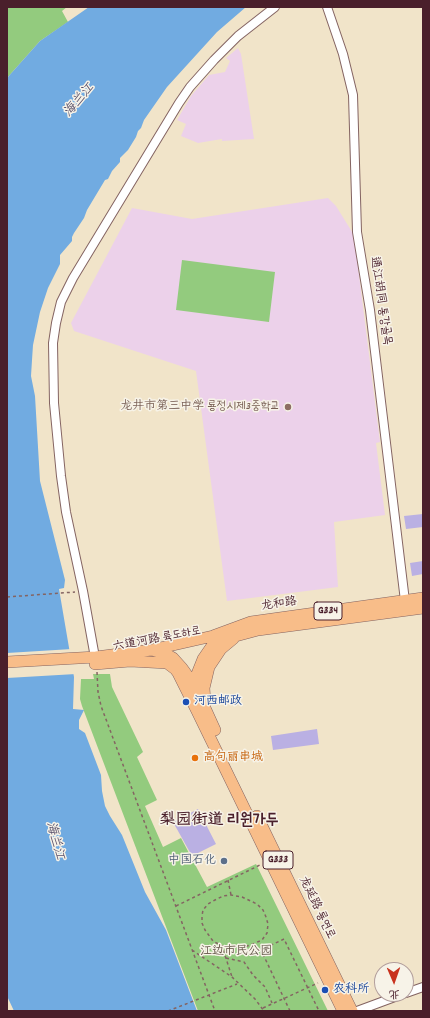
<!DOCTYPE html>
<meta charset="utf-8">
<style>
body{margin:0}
#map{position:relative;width:430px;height:1018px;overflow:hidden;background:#f1e4c9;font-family:Dekko,"LXGW WenKai TC",sans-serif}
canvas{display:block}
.frame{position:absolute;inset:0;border:8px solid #4a1f2b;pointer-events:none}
.north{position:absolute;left:374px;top:962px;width:40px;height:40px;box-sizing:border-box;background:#f7f3e8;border:1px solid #b29e9c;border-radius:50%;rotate:178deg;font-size:11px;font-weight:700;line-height:16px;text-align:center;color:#4a1f2b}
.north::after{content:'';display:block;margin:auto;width:14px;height:18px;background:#c8321e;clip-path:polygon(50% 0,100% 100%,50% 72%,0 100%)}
</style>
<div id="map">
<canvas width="430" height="1018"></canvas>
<div class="frame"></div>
<div class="north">北</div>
</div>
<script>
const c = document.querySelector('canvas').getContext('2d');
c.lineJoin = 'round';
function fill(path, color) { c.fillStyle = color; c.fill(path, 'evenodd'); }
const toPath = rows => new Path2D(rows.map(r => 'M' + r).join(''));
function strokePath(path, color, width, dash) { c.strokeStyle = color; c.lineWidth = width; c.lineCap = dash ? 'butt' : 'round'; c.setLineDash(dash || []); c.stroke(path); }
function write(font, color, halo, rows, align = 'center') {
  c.font = font + ' Dekko,"LXGW WenKai TC","Poor Story",sans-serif'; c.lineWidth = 3; c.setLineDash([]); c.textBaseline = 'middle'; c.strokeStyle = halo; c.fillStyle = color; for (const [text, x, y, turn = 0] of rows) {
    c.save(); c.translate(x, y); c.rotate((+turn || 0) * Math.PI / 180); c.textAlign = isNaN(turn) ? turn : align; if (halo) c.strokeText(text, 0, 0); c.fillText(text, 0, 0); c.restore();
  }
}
const built = toPath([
 [238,48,241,54,254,139,222,141,222,139,198,143,181,136,186,124,177,120,191,96,209,75,225,72,230,61,226,58],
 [328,198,336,206,354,235,380,442,376,443,385,515,334,522,338,587,227,601,196,371,74,331,71,323,132,208,192,219]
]);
const green = toPath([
 [7,7,67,7,62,11,68,22,40,41,7,78],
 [182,260,275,272,269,322,176,310],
 [93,674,110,674,112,687,143,752,137,757,157,800,145,806,163,847,181,838,207,887,256,864,328,1011,198,1011,82,706,80,699,81,679,94,679]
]);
const water = toPath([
 [89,7,246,7,217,32,167,87,144,120,141,128,138,131,136,137,128,150,120,158,120,162,112,171,108,179,105,180,87,210,84,218,74,233,72,237,72,241,60,255,60,264,48,288,40,312,33,345,32,360,31,376,35,396,40,481,65,580,64,588,59,589,74,677,73,709,84,710,79,720,79,729,85,733,101,775,102,791,105,806,110,816,122,835,145,892,166,930,197,1011,14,1011,7,996,7,78,40,41]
]);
const pier = toPath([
 [72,649,76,674,7,678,7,653]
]);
const building = toPath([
 [423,514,423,527,406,529,404,516],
 [423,561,423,574,412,576,410,563],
 [317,729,319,744,273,750,271,736],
 [198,809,216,844,192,856,173,822]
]);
const path = toPath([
 [7,597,75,592],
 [97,672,98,692,101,706,215,1011],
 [228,880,231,895],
 [176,906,262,864],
 [222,946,244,947,253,944,262,940,267,933,268,924,266,917,263,910,257,904,242,897,231,895,223,896,215,900,208,904,203,910,202,916,202,923,205,930,213,941,222,946,232,977],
 [192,950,232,977,255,999,264,1011],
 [226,958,244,962,253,975,265,987,272,1003],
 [263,1008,318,983],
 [168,1011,237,984],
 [290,1011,261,950,284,939,319,1011]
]);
const minor = toPath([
 [327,7,343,54,353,95,357,232,370,310,405,601],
 [96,663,83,591,66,512,61,476,54,403,53,343,56,323,61,302,73,278,179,103,190,87,214,60,238,36,275,7],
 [406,993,423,987],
 [357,1011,403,994]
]);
const highway = toPath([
 [217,641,258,630,423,608],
 [152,650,166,654,173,658,182,668,195,686,215,730],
 [130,661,167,663,175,669,178,673,197,711,343,1011],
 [7,662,96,657,151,650,213,636,251,622,423,598],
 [95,664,130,661,138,659],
 [195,690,197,674,203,659,212,646,222,636],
 [205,702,204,688,209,667,221,649,233,639],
 [257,816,352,1011]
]);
const markers = [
 [288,407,4,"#8d6e63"],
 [186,702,4,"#1a4fb4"],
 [195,758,4,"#e8710a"],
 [224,861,4,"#5c6f8a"],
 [325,990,4,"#1a4fb4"]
];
const shields = [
 [328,611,28],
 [278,860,30]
];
const shieldNames = [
 ["G334",328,611],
 ["G333",278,860]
];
const streetNames = [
 ["通江胡同 통강골목",380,301,81],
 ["龙和路",279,605,-8],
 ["六道河路 륙도하로",157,640,-11],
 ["龙延路 룡연로",316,908,64]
];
const educationNames = [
 ["龙井市第三中学 룡정시제3중학교",280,407]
];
const transitNames = [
 ["河西邮政",194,702],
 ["农科所",333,990]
];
const foodNames = [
 ["高句丽串城",203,758]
];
const serviceNames = [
 ["中国石化",216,861]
];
const parkNames = [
 ["江边市民公园",236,952]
];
const waterNames = [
 ["海兰江",80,101,-49],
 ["海兰江",54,841,75]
];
const districtNames = [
 ["梨园街道 리원가두",219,822]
];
fill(built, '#ecd1ea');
fill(green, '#93cb7e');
fill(water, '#71abe1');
fill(pier, '#f1e4c9');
fill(building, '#bab0e3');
strokePath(minor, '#846462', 10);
strokePath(highway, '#846462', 12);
strokePath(path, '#846462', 1.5, [3, 3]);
strokePath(minor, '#fff', 8);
strokePath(highway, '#f8bd89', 11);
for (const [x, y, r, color] of markers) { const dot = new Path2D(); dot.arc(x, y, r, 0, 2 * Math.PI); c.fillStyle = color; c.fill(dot); strokePath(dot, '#f7f3e8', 1.5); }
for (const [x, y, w] of shields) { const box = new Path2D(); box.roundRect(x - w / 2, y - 9, w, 18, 3); c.fillStyle = '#f7f3e8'; c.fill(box); strokePath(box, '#4a1f2b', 1); }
write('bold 11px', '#4a1f2b', null, shieldNames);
write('12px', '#4a1f2b', '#f7f3e8', streetNames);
write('12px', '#785e54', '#f7f3e8', educationNames, 'right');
write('12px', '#164399', '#f7f3e8', transitNames, 'left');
write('12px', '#c56008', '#f7f3e8', foodNames, 'left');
write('12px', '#4e5e75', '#f7f3e8', serviceNames, 'right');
write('12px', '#605344', '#f7f3e8', parkNames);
write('italic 13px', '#58506b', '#f7f3e8', waterNames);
write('bold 16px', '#4a1f2b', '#f7f3e8', districtNames);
</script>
